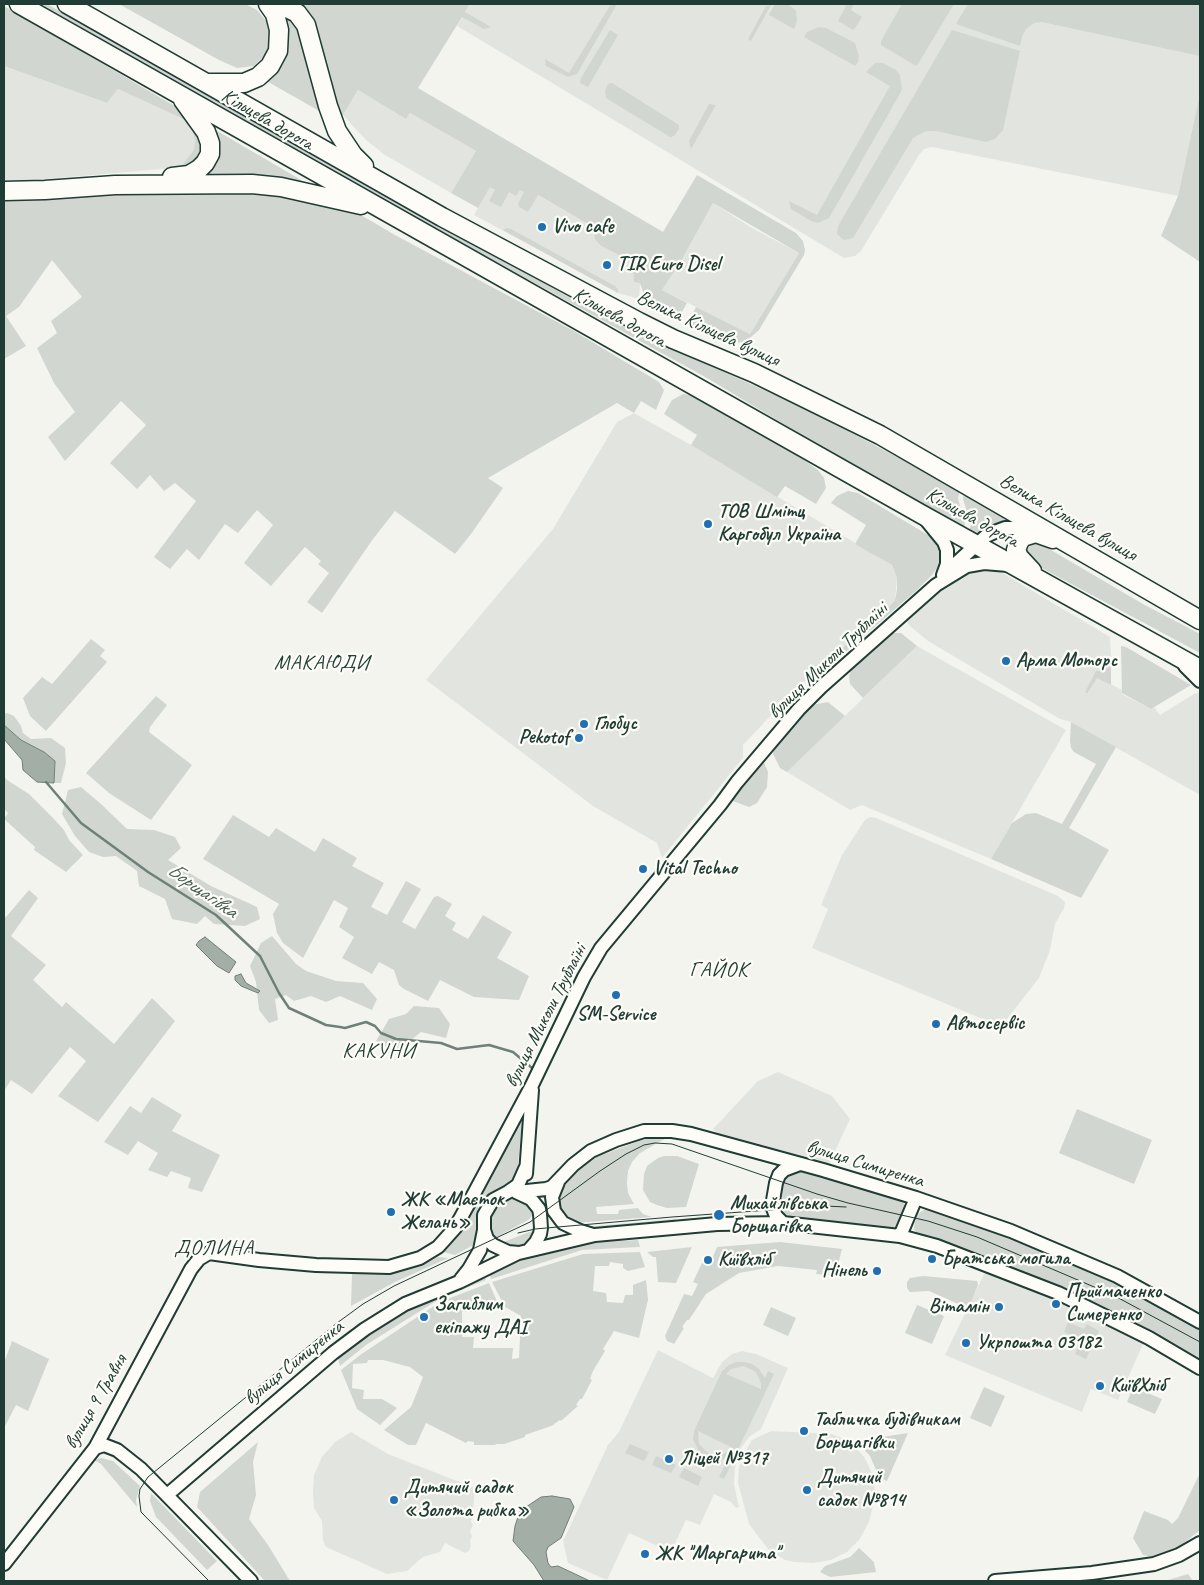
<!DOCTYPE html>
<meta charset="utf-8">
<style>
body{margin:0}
#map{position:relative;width:1204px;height:1585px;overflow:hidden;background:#f4f4ef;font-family:Caveat,sans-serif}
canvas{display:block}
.frame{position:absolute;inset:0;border:5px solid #1f3d34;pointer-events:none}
</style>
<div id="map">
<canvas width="1204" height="1585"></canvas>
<div class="frame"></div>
</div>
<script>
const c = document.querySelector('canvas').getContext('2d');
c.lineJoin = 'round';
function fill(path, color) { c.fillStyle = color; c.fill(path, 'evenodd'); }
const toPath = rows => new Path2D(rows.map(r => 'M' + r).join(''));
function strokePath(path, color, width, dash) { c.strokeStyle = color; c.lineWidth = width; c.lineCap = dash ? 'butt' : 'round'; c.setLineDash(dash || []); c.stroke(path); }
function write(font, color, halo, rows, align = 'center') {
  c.font = font + ' Caveat,sans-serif'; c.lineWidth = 4.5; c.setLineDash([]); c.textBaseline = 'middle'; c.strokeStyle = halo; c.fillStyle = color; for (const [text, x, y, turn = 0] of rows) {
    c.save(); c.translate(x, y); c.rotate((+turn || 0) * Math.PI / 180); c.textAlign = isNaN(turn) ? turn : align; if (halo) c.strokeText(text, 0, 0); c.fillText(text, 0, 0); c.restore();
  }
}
const built = toPath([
 [470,4,1016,4,1200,49,1200,93,1178,196,932,147,924,149,919,155,861,251,855,256,844,258,457,26],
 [4,66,107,103,118,89,181,118,189,123,193,131,195,142,193,151,182,165,173,168,24,181,4,181],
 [358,90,406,118,410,113,476,151,451,193,385,155,366,140,351,124,343,115],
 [495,177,506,177,642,255,639,299,618,293,474,215],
 [713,203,752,228,799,253,750,334,662,290,680,263],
 [634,413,691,445,892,565,897,578,895,600,885,611,796,689,743,745,743,758,662,858,657,843,593,806,426,680,553,529,617,422],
 [987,567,999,571,1110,637,1111,657,1085,692,1087,694,1097,677,1122,690,1122,694,1151,709,1154,707,1160,715,1194,694,1200,692,1200,795,1071,722,1060,719,928,641,911,627,907,622,908,617,958,573],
 [917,646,1066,730,991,859,862,805,850,810,787,772],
 [870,817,876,818,888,823,1058,896,1065,902,1064,908,1055,924,1050,950,1039,978,997,1032,988,1028,990,1022,812,948,828,909,821,905,842,855,865,820],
 [778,1072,832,1096,850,1119,828,1166,719,1135,713,1129,758,1081],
 [986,1270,1037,1289,1144,1342,1118,1400,1091,1389,1082,1412,945,1355],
 [658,1350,713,1378,722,1362,732,1354,742,1351,756,1354,788,1368,761,1429,749,1437,739,1451,735,1467,734,1484,739,1507,736,1508,731,1502,714,1494,700,1525,686,1520,671,1552,629,1533,607,1580,568,1563,563,1541,608,1445,619,1432],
 [771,1431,832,1434,851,1442,865,1458,874,1478,875,1497,869,1522,859,1540,847,1552,831,1560,813,1563,794,1562,785,1560,768,1549,749,1524,738,1483,739,1467,744,1453,752,1440],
 [351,1432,388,1454,475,1488,473,1509,474,1516,471,1521,473,1526,470,1531,472,1536,470,1541,471,1546,469,1551,465,1553,445,1543,440,1552,423,1557,407,1571,387,1574,326,1547,323,1541,322,1521,314,1508,313,1492,314,1475,322,1457,335,1442]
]);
const green = toPath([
 [40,4,47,4,429,220,582,304,648,338,802,407,960,490,958,498,965,526,964,528,792,429,707,378,333,172],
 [119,4,245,4,257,10,268,23,272,39,265,55,254,66,237,68,219,60],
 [291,4,470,4,465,12,491,27,484,29,462,17,418,88,663,232,697,175,796,233,803,241,805,250,804,255,759,330,745,342,732,343,688,323,696,307,750,334,799,253,713,203,680,263,662,290,687,303,678,319,651,306,646,301,640,283,634,282,633,266,630,261,600,245,595,239,593,227,538,195,528,212,519,207,518,204,524,192,520,190,516,196,509,192,501,207,489,201,495,190,490,187,478,208,451,193,476,151,410,113,406,119,358,90,343,115,337,114],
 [611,4,617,4,577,74,568,77,546,66,545,59,569,73],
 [775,4,787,4,793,8,796,11,797,20,796,24,794,29,769,15],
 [847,4,854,4,851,10,862,17,855,28,853,30,838,21],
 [902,4,954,4,918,64,916,66,881,45,881,41],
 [968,4,1200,4,1200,56,1042,22,1034,23,1026,29,1022,37,1020,46,956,24],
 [771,5,751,41,748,39,766,6],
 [4,6,395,235,574,331,659,382,664,390,656,410,641,401,634,413,617,403,488,478,503,488,471,534,455,554,395,511,373,539,322,613,307,602,329,573,318,564,321,561,305,547,271,586,244,563,273,525,257,510,238,533,225,524,199,560,187,549,170,569,154,557,196,501,175,483,164,491,150,475,137,489,110,463,146,425,121,401,65,461,48,437,75,412,54,383,37,348,57,333,51,321,82,297,52,260,19,307,6,316,26,346,4,359,4,197,168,189,173,168,182,165,193,151,195,142,193,131,189,123,181,118,118,89,107,103,4,66],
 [278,11,296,20,328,116,263,79],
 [819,27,826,28,855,43,859,56,858,62,855,66,804,37,807,32],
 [610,30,618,35,588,87,580,83,581,78],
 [952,30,1020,51,1003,130,995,139,986,142,936,131,926,131,913,138,853,238,844,240,837,234,838,226],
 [875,63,883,63,896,70,900,75,902,90,829,218,818,223,811,221,791,209,789,201,817,215,890,86,866,72],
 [612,83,679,125,679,129,674,136,670,137,606,98,605,90,608,84],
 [1200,93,1200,262,1161,236,1178,196],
 [709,104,716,105,691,149,689,141],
 [507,228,511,229,615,286,618,289,618,293,503,230],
 [683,394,690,395,801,458,818,470,824,478,826,488,816,504,785,486,777,497,691,445,697,435,664,414,672,400],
 [848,491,858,493,933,538,939,544,940,561,937,568,932,575,917,590,819,675,816,671,885,611,895,600,897,589,897,578,892,565,855,544,866,525,831,503,837,496],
 [964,493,1014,522,980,537,969,531,971,525,963,499],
 [1033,543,1039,543,1143,604,1200,634,1200,653,1034,564,1027,554,1027,549],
 [893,633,901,633,917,646,863,698,850,684,849,676,852,668],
 [91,639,105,650,100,656,107,662,46,731,30,716,23,698,42,677,52,684],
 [1121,646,1126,647,1191,685,1151,709,1122,693],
 [1111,657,1111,685,1097,678,1087,694,1085,692,1096,671,1102,671],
 [156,696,167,705,150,727,149,732,192,765,151,820,109,793,86,773],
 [828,702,845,716,787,772,780,768,773,754,776,745,812,705],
 [7,713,14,716,21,726,23,733,31,739,51,738,65,748,66,763,61,783,54,783,55,761,44,752,21,740,4,725,4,714],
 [1071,722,1116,747,1069,828,1109,850,1081,898,991,859,1012,823,1026,814,1036,813,1062,824,1096,764,1074,752,1071,748,1070,741],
 [762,758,768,772,767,787,757,803,749,807,730,800],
 [4,776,7,780,29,794,53,818,64,830,69,840,83,855,66,872,34,850,35,847,4,819,8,813,4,809],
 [81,787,101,804,127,829,154,830,175,837,181,848,168,860,211,886,257,907,260,919,245,926,214,924,205,916,197,924,172,919,165,899,139,886,137,871,116,856,103,857,89,852,75,836,62,814,68,790],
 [233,815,269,837,276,828,315,852,323,838,357,858,352,866,384,883,371,907,387,915,406,881,421,889,402,922,415,929,434,897,438,896,452,904,445,916,456,923,452,930,468,939,483,915,512,932,497,958,529,976,519,1000,474,997,440,980,428,1001,404,989,399,985,394,970,379,962,372,974,342,958,354,937,339,927,348,908,334,900,303,958,283,943,277,933,273,914,279,904,203,859],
 [29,890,38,898,11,936,46,965,33,980,62,1007,66,1002,114,1044,152,998,175,1021,98,1122,58,1096,86,1061,70,1047,32,1094,11,1080,4,1091,4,916,6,917],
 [272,936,296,964,306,971,336,981,363,983,377,999,372,1010,340,996,326,1002,311,996,294,1001,286,995,275,999,278,1020,269,1023,259,1010,256,982,250,966,261,943],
 [414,1006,439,1008,450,1024,446,1038,421,1032,401,1048,390,1050,376,1041,389,1019,406,1014],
 [152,1097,182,1115,172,1131,220,1155,202,1192,188,1188,191,1178,171,1171,167,1177,148,1170,158,1153,138,1141,128,1155,104,1142,130,1106,141,1113],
 [1077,1109,1152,1140,1134,1184,1059,1153],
 [520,1122,522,1123,517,1174,512,1181,488,1196,481,1203,479,1202],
 [668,1137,640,1153,632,1162,628,1171,627,1183,628,1193,634,1204,596,1207,597,1214,618,1214,619,1210,638,1208,643,1214,652,1217,576,1223,571,1221,561,1210,559,1203,562,1190,573,1174,584,1165,597,1157,641,1140,651,1138],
 [664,1156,677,1156,699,1164,686,1207,667,1208,657,1205,650,1202,643,1190,644,1174,647,1166,658,1158],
 [798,1169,903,1200,905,1209,900,1224,891,1230,790,1219,781,1216,778,1210,781,1181,789,1171],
 [512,1198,525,1202,533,1211,533,1215,528,1220,495,1238,491,1228,491,1218,493,1213,501,1203],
 [476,1206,479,1208,477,1243,455,1255,443,1252,461,1231],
 [929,1207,960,1217,1093,1270,1200,1325,1200,1362,919,1237,914,1229,915,1222,919,1213],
 [676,1219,676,1222,606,1229,589,1229,585,1227],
 [532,1231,535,1231,530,1241,524,1244,513,1246,501,1243],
 [638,1240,640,1247,582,1250,491,1279,489,1272,543,1252,566,1247,601,1242],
 [780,1242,842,1249,835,1276,816,1274,817,1270,778,1266,739,1273,706,1294,689,1320,687,1320,682,1327,684,1328,674,1344,667,1341,665,1336,684,1294,692,1296,698,1284,693,1282,702,1263,709,1266,717,1247],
 [692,1247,676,1283,658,1282,656,1257,653,1257,647,1252],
 [640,1252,645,1267,628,1271,623,1268,623,1264,610,1262,609,1266,595,1266,593,1291,606,1293,607,1302,623,1303,625,1295,633,1295,633,1285,646,1280,648,1300,639,1338,614,1331,603,1349,605,1351,593,1371,590,1379,592,1380,582,1399,580,1399,576,1405,578,1406,561,1421,560,1420,554,1424,554,1425,525,1435,525,1437,504,1444,496,1444,495,1445,474,1445,474,1442,468,1441,466,1443,426,1423,416,1445,408,1445,384,1430,411,1407,423,1377,410,1367,383,1360,368,1360,367,1363,353,1364,352,1388,364,1390,363,1399,382,1399,397,1408,380,1425,357,1409,341,1370,360,1355,440,1302,489,1283,500,1308,476,1309,476,1312,462,1312,462,1337,474,1337,473,1348,513,1348,512,1359,519,1358,521,1316,505,1307,492,1282,583,1254],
 [438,1257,448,1258,395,1282,351,1306,352,1274,392,1274,422,1266],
 [483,1274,486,1280,441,1298,366,1345,340,1366,337,1354,403,1310],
 [923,1276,977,1281,978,1285,969,1307,965,1307,929,1291,910,1292,907,1288,907,1282,910,1278],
 [917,1305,944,1316,932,1344,905,1333],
 [771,1307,796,1318,788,1336,763,1325],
 [1068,1322,1084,1329,1087,1324,1099,1331,1086,1359,1075,1354,1081,1340,1064,1332],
 [12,1341,49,1359,28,1411,16,1405,4,1428,4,1363],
 [736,1362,744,1362,752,1364,759,1369,765,1378,768,1371,774,1374,724,1479,719,1477,728,1459,713,1460,706,1458,699,1452,693,1439,694,1431,722,1371,729,1365],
 [744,1366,756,1372,761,1383,761,1389,726,1374,731,1369],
 [698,1431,733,1448,722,1455,708,1453,699,1444],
 [984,1387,1005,1396,991,1427,970,1418],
 [1133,1387,1162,1399,1155,1414,1127,1402],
 [908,1433,887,1481,879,1477,870,1456,856,1441],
 [258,1442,253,1462,256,1495,249,1519,268,1545,290,1581,265,1581,197,1507,200,1492],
 [630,1444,649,1452,644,1461,625,1453],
 [656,1456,676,1465,671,1473,652,1465],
 [101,1458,113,1461,140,1486,136,1500,137,1507,101,1464,94,1460],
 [684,1468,702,1477,698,1486,679,1477],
 [1200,1473,1200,1530,1179,1547,1152,1557,1143,1555,1133,1538,1144,1511,1168,1520,1172,1524,1178,1518],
 [151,1493,217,1561,207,1570,156,1517,150,1501],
 [859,1548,874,1562,876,1572,830,1577,820,1572,825,1566,850,1557],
 [1188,1574,1193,1581,1165,1581]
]);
const water = toPath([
 [4,725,21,740,44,752,55,761,54,783,37,782,23,770,22,760,4,739,4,725],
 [205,937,236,962,229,973,217,966,196,945,199,941,205,937],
 [241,974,246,983,260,991,258,993,241,986,235,980,235,976,241,974],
 [552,1496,570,1499,574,1507,561,1538,548,1547,546,1552,548,1563,551,1567,558,1566,590,1581,544,1581,534,1565,513,1541,515,1526,520,1511,541,1497,552,1496]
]);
const stream = toPath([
 [46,782,81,823,148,872,216,915,260,956,279,993,289,1008,326,1025,340,1027,345,1028,366,1022,375,1026,381,1033,396,1039,441,1043,457,1049,489,1045,513,1052,532,1068]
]);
const secondary = toPath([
 [926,520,944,542,947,550,947,564,943,575],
 [951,568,986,536,997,531,1005,528,1017,528,1036,533],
 [1185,666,1200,681],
 [526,1167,518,1185,508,1192,493,1200,484,1215,484,1230,487,1239,493,1245,508,1252,519,1253,595,1235,717,1224,783,1223,900,1236,937,1246,1058,1293,1149,1338,1200,1368],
 [526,1174,532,1090],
 [558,1182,552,1197,554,1211,563,1223,580,1231,593,1235],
 [516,1192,531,1199,539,1209,540,1214,541,1228,540,1234,536,1242,529,1250],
 [517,1192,546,1189,552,1187,573,1165,591,1151,616,1140,644,1131,672,1131,691,1134,823,1170,916,1198,1011,1231,1117,1276,1200,1322],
 [783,1223,776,1216,772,1206,776,1183,779,1175,784,1170,800,1164],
 [900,1236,916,1198],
 [461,1279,469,1269,480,1250,484,1230],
 [95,1448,104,1445,117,1450,141,1469,251,1581],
 [167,1495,333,1353,365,1329,405,1304,459,1282,518,1253],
 [4,1564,95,1448,191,1269,199,1259,209,1253,259,1260,316,1265,389,1267,420,1258,438,1247,455,1228,470,1201,532,1085,584,977,601,948,720,805,737,782,799,709,821,687,936,585,967,566,984,563,1008,565],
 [995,1581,1092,1573,1154,1564,1179,1555,1200,1543]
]);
const highway = toPath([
 [19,4,921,514,1200,669],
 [67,4,442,217,639,322,673,339,754,373,880,435,1200,620],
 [279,4,297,13,306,25,328,106,337,131,353,155,364,166],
 [208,83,244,83,258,77,270,66,278,51,279,30,275,14,268,4],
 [172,177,189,175,199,169,205,163,210,154,210,143,206,132,183,100],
 [4,191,45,190,115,185,252,184,281,187,361,205],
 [1032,571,1019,557,1016,550,1019,542,1023,537,1036,533,1053,539]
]);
const tram = toPath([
 [518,1233,535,1229,672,1217,825,1206,846,1207],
 [209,1581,141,1512,139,1496,140,1489,148,1477,337,1323,363,1304,394,1286,530,1222,600,1171,626,1154,644,1145,655,1143,672,1144,817,1194,848,1203,928,1221,977,1237,1113,1295,1200,1342]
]);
const markers = [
 [542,227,5,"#1f6fb2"],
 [607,265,5,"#1f6fb2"],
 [708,524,5,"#1f6fb2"],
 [1006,661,5,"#1f6fb2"],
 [584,724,5,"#1f6fb2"],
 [579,738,5,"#1f6fb2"],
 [643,869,5,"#1f6fb2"],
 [616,995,5,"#1f6fb2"],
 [936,1024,5,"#1f6fb2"],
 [391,1212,5,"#1f6fb2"],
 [719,1215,6,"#1f6fb2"],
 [932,1259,5,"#1f6fb2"],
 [708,1260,5,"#1f6fb2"],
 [877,1271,5,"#1f6fb2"],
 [1056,1304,5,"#1f6fb2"],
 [999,1307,5,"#1f6fb2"],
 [424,1317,5,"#1f6fb2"],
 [966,1343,5,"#1f6fb2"],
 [1100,1386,5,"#1f6fb2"],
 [804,1431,5,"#1f6fb2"],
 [669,1459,5,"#1f6fb2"],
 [807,1490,5,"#1f6fb2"],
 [394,1500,5,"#1f6fb2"],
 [645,1554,5,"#1f6fb2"]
];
const streetNames = [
 ["Кільцева дорога",267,120,30],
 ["Кільцева дорога",619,318,29],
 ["Велика Кільцева вулиця",708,329,25],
 ["Кільцева дорога",972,518,29],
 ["Велика Кільцева вулиця",1068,518,30],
 ["вулиця Миколи Трублаїні",828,661,-44],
 ["вулиця Миколи Трублаїні",546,1016,-63],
 ["вулиця Симиренка",865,1164,17],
 ["вулиця Симиренка",294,1363,-39],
 ["вулиця 9 Травня",96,1402,-60]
];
const poiNames = [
 ["Vivo cafe",552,227],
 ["TIR Euro Disel",617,265],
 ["ТОВ Шмітц",718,512],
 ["Каргобул Україна",718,535],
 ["Арма Моторс",1016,661],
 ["Глобус",594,724],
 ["Pekotof",569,738,"right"],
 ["Vital Techno",653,869],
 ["SM-Service",616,1015,"center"],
 ["Автосервіс",946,1024],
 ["ЖК «Маєток",401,1200],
 ["Желань»",401,1223],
 ["Михайлівська",730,1204],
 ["Борщагівка",730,1227],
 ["Братська могила",942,1259],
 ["Київхліб",718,1260],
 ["Нінель",867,1271,"right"],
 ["Приймаченко",1066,1292],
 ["Симеренко",1066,1315],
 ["Загиблим",434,1305],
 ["екіпажу ДАІ",434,1328],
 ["Вітамін",989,1307,"right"],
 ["Укрпошта 03182",976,1343],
 ["КиївХліб",1110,1386],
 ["Табличка будівникам",814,1420],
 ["Борщагівки",814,1443],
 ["Ліцей №317",679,1459],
 ["Дитячий",817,1478],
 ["садок №814",817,1501],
 ["Дитячий садок",404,1488],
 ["«Золота рибка»",404,1511],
 ["ЖК ''Маргарита''",655,1554]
];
const neighbourhoodNames = [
 ["МАКАЮДИ",322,663],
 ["ГАЙОК",719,970],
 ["КАКУНИ",379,1051],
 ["ДОЛИНА",214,1248]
];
const waterNames = [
 ["Борщагівка",202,891,35]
];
fill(built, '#e2e5df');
fill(green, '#d1d6d1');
fill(water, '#a3aea7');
strokePath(water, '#6e8179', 1);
strokePath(stream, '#6e8179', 2.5);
strokePath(secondary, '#1f3d34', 16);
strokePath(highway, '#1f3d34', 21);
strokePath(secondary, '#fdfcf7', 12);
strokePath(highway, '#fdfcf7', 18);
strokePath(tram, '#1f3d34', 1);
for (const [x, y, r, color] of markers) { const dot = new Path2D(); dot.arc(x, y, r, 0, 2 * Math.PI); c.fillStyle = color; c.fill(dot); strokePath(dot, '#fdfcf7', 2); }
write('20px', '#1f3d34', '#fdfcf7', streetNames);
write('bold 20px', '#1f3d34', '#fdfcf7', poiNames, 'left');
c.letterSpacing = '1px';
write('21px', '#1f3d34', '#fdfcf7', neighbourhoodNames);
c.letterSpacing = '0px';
write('italic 21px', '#475f56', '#fdfcf7', waterNames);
</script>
